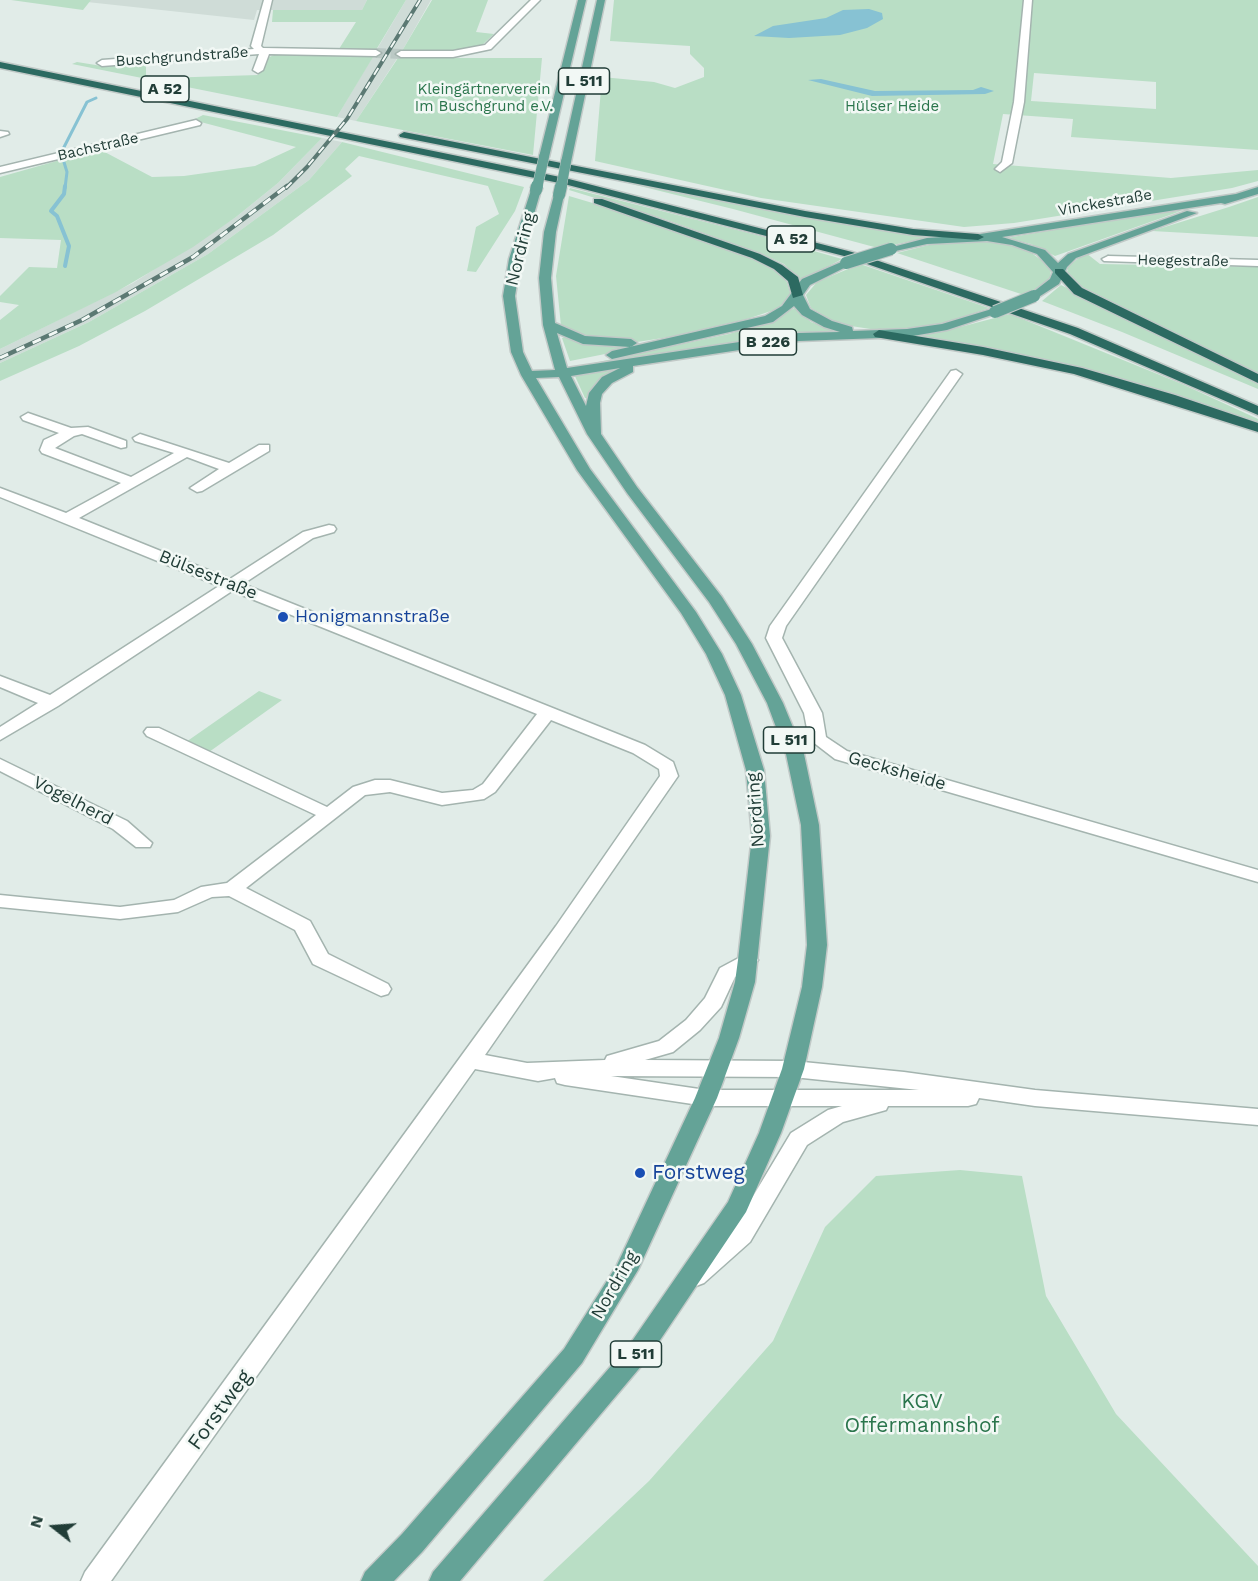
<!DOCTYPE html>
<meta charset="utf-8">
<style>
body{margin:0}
#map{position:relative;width:1258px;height:1581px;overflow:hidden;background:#e1ece8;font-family:"Work Sans",sans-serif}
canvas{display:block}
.north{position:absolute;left:24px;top:1497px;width:60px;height:60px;-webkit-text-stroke:4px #f2f8f5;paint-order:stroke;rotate:287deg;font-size:16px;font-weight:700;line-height:24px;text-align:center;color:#213d37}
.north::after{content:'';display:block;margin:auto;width:21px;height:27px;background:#213d37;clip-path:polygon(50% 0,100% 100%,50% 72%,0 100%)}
</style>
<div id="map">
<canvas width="1258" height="1581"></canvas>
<div class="north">N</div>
</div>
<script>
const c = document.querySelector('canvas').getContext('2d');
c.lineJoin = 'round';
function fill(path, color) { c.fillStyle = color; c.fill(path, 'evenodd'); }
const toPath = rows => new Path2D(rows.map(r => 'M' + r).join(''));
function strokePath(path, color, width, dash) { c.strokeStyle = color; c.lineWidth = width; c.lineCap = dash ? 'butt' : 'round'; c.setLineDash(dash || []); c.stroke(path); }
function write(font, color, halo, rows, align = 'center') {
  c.font = font + ' "Work Sans",sans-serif'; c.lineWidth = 5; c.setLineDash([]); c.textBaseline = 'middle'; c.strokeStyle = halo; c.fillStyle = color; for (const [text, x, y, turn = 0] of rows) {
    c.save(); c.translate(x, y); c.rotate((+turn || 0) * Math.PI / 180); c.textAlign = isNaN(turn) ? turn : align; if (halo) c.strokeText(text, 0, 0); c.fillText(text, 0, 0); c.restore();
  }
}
const built = toPath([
 [91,0,367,0,362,10,257,10,254,20,87,2],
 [406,0,431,0,402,51,356,121,337,117],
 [322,138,342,142,309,180,208,254,89,322,0,363,0,349,133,283,236,217,278,183]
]);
const green = toPath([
 [11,0,91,0,83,10],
 [367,0,406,0,376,50,339,49,356,22,272,22,273,10,362,10],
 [432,0,488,0,476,32,494,34,481,46,468,50,402,51],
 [614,0,1258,0,1258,150,1071,137,1073,119,1003,114,993,164,1171,178,1258,170,1258,181,1232,188,1014,223,964,227,761,198,595,161,602,77,654,82,675,88,704,77,704,68,690,54,690,46,610,41],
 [1034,73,1156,82,1156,109,1031,101],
 [279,53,373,57,337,117,72,64,77,62,108,67,121,62,146,61,146,75,163,78,258,75,267,58],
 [398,58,542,58,533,155,356,121],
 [203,115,322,138,278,183,236,217,193,247,116,292,0,349,0,320,19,305,0,302,0,296,29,267,57,268,61,240,0,238,0,177,99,149,152,177,184,176,255,166,296,147,193,120],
 [342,142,524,187,515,211,476,272,467,271,476,227,499,214,488,186,359,156,345,169,352,176,273,235,145,311,79,346,0,381,0,363,89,322,208,254,309,180],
 [583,172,901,233,931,237,878,248,733,209],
 [570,188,761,236,842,259,801,281,784,264,762,254,667,220,569,190],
 [569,196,653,221,753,258,774,269,786,280,791,295,777,309,747,319,669,337,637,342,601,342,578,336,561,326,556,276],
 [1258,197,1258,237,1152,231,1229,207],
 [1181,211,1055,256,1031,244,1007,238,1143,214],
 [981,241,1006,244,1030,252,1047,264,1051,270,1050,278,1045,284,1024,295,897,253,941,242],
 [1086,253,1100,264,1258,267,1258,374,1076,284,1067,275,1068,266],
 [860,264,989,308,943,324,902,331,877,330,838,324,811,308,806,295,817,282],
 [1061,285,1258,382,1258,389,1122,332,1042,301],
 [795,308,811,322,835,331,795,334,575,367,729,334,760,324],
 [1010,314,1182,384,1258,419,1258,424,1122,380,911,337,945,331],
 [565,337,593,345,635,348,570,361,562,338],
 [629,366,588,398,585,398,574,374],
 [259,691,282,700,209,752,186,742],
 [960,1170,1022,1176,1046,1296,1116,1414,1258,1566,1258,1581,543,1581,649,1481,773,1341,825,1227,876,1176]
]);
const water = toPath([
 [869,9,882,13,883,19,867,28,840,35,789,38,754,36,773,26,826,18,843,10],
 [821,79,875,91,973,90,981,87,994,91,985,94,872,96,808,80]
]);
const streamFar1 = toPath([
 [61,153,87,102,96,98],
 [63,159,67,172,65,188]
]);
const stream = toPath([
 [65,266,69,246,57,216,51,211,64,194,65,186]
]);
const minorTunnel = toPath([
 [376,53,401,54]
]);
const minor = toPath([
 [264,0,272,0,261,46,263,48,376,50,381,53,376,56,269,54,263,70,258,73,253,70,259,54,102,66,97,63,102,60,254,49,251,46,264,0],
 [531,0,540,0,491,49,453,57,401,57,396,54,401,51,453,51,485,45,531,0],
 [1024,0,1032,0,1024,102,1012,163,1000,172,995,169,1002,162,1014,102,1024,0],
 [196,120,201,123,200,125,0,173,0,167,196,120],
 [0,131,8,132,9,134,0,137,0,131],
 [1108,256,1258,260,1258,266,1104,261,1102,259,1108,256],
 [956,370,962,374,786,626,782,638,822,713,826,737,847,751,1258,870,1258,882,835,759,809,739,804,713,766,638,770,626,951,371,956,370],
 [28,413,71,428,88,427,126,441,126,447,121,448,82,434,74,436,55,448,131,477,174,453,135,441,133,438,140,434,229,463,259,445,269,445,269,451,202,491,197,492,190,488,219,469,187,457,79,518,230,579,303,532,329,525,334,526,336,529,334,532,313,538,243,584,645,745,673,762,678,776,485,1055,527,1063,605,1060,607,1056,659,1041,686,1020,705,998,720,968,748,953,755,955,758,960,755,965,735,977,721,1007,700,1030,673,1052,645,1060,793,1061,904,1072,1035,1090,1258,1109,1258,1125,1035,1106,979,1098,976,1104,968,1106,888,1106,886,1110,843,1122,807,1145,750,1242,704,1283,696,1286,688,1283,684,1276,688,1269,734,1228,791,1133,828,1110,842,1106,706,1106,565,1085,557,1083,555,1078,538,1081,475,1069,111,1581,81,1581,85,1572,556,926,660,776,659,769,633,753,551,720,495,792,484,799,442,805,390,792,365,795,246,888,310,921,328,954,388,984,391,989,388,994,381,996,313,964,295,930,229,896,212,897,178,912,120,919,0,907,0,895,120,907,174,900,201,887,227,883,316,815,147,736,144,732,147,728,159,728,327,807,353,787,375,780,390,780,442,793,473,790,483,784,537,714,232,591,58,706,0,740,0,727,38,703,0,687,0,676,50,695,219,586,0,497,0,488,66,513,121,483,42,453,40,450,44,440,59,433,23,420,21,417,28,413],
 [611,1076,793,1077,919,1090,706,1090,611,1076],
 [0,759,127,821,152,843,150,847,136,847,113,829,0,771,0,759]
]);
const major = toPath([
 [578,0,586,0,549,157,544,160,539,157,578,0],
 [597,0,605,0,571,162,566,165,561,162,597,0],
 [536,187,541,190,521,259,515,296,523,352,532,371,555,370,543,325,539,278,544,232,554,195,559,192,564,195,556,232,551,278,555,323,585,336,631,339,637,343,631,347,583,344,557,333,567,368,799,333,840,332,824,327,802,315,794,306,773,322,612,359,606,355,612,351,765,316,782,306,802,279,846,260,850,261,850,265,810,285,803,295,810,309,832,321,852,327,853,331,907,329,942,324,995,308,1001,312,947,330,907,337,799,341,633,366,633,372,612,383,602,394,600,403,601,434,637,487,722,597,752,644,783,703,804,754,819,825,827,945,822,987,804,1069,781,1133,746,1212,648,1358,460,1581,429,1581,433,1572,630,1344,728,1202,759,1133,782,1069,802,987,807,945,801,825,786,754,767,703,736,644,709,602,627,493,587,434,559,377,536,378,590,469,696,612,722,654,741,695,764,770,770,836,755,982,739,1038,717,1098,638,1270,582,1363,422,1552,394,1581,361,1581,365,1572,402,1534,564,1349,617,1265,695,1098,719,1038,735,982,738,960,752,836,746,770,725,695,706,654,681,613,577,470,521,375,511,352,503,296,509,259,531,190,536,187],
 [620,368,602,377,589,393,586,406,571,376,620,368],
 [1258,187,1258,194,1225,204,1221,203,1002,237,1045,250,1058,263,1068,254,1187,211,1197,213,1076,258,1067,267,1059,284,1034,300,1028,296,1050,279,1053,272,1037,254,1012,245,987,241,927,244,891,252,885,249,927,238,974,235,1236,194,1258,187]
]);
const highway = toPath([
 [0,62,565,178,852,252,1078,328,1258,406,1258,415,1070,334,844,256,564,184,0,68,0,62],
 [404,132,805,211,913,229,978,234,984,237,978,240,913,235,805,217,400,137,399,135,404,132],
 [594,199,602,199,760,254,782,265,798,277,803,295,793,298,788,281,774,269,752,258,594,203,594,199],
 [1055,269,1063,269,1082,288,1258,374,1258,383,1074,294,1055,273,1055,269],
 [879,330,983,347,1082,368,1175,395,1258,423,1258,432,1074,374,983,355,875,337,873,334,879,330]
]);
const railFar1 = toPath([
 [286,188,307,167,347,119,420,0]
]);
const rail = toPath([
 [0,358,82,320,193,257,287,186]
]);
const majorBridgeFar1 = toPath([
 [537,188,544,157],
 [561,188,566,162]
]);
const majorBridge = toPath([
 [536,190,537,186],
 [559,195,561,186],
 [846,263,891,249],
 [995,312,1034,296]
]);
const markers = [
 [283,617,6,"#1a4fb4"],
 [640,1173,6,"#1a4fb4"]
];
const farStreetnames = [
 ["Buschgrundstraße",182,57,-4],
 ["Bachstraße",98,147,-13],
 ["Vinckestraße",1105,203,-10],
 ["Heegestraße",1183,261,1]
];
const farParknames = [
 ["Kleingärtnerverein",484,90],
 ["Im Buschgrund e.V.",484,107],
 ["Hülser Heide",892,107]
];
const shields = [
 [584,81,51],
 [165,89,48],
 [791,239,48],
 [768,342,57],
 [789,740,51],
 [636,1354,51]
];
const shieldNames = [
 ["L 511",584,81],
 ["A 52",165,89],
 ["A 52",791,239],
 ["B 226",768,342],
 ["L 511",789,740],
 ["L 511",636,1354]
];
const streetNames = [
 ["Nordring",521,249,-76],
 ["Bülsestraße",208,575,22],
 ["Gecksheide",897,771,16],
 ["Vogelherd",73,801,27],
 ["Nordring",756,810,-94],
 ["Nordring",615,1285,-60]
];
const transitNames = [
 ["Honigmannstraße",295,617]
];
const nearTransitnames = [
 ["Forstweg",652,1173]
];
const nearParknames = [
 ["KGV",922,1402],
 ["Offermannshof",922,1426]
];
const nearStreetnames = [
 ["Forstweg",220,1410,-54]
];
fill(built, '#cfdcd7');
fill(green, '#b9dec5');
fill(water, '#87c2d3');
strokePath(streamFar1, '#87c2d3', 3);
strokePath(stream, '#87c2d3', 4);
strokePath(minorTunnel, '#bbc9c5', 10, [10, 4.5]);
strokePath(minor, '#a4b4af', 3);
strokePath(major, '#c1c9c7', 3);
strokePath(highway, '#c1c9c7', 3);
fill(minor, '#fff');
fill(major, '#64a397');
fill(highway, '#2c6a61');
strokePath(railFar1, '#5b7973', 4);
strokePath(rail, '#5b7973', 4.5);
strokePath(railFar1, '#f2f8f5', 2, [8]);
strokePath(rail, '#f2f8f5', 3, [9]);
strokePath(majorBridgeFar1, '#c1c9c7', 11, []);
strokePath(majorBridge, '#c1c9c7', 14, []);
strokePath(majorBridgeFar1, '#64a397', 10);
strokePath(majorBridge, '#64a397', 12);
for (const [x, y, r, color] of markers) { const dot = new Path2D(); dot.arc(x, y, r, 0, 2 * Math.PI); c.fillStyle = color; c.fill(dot); strokePath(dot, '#f2f8f5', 2); }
write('15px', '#213d37', '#f2f8f5', farStreetnames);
write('15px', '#2a754c', '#f2f8f5', farParknames);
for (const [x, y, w] of shields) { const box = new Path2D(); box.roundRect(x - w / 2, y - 13, w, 26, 4.5); c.fillStyle = '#f2f8f5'; c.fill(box); strokePath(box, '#213d37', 1.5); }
write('bold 16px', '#213d37', null, shieldNames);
write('18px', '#213d37', '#f2f8f5', streetNames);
write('18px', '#164399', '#f2f8f5', transitNames, 'left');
write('21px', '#164399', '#f2f8f5', nearTransitnames, 'left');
write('21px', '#2a754c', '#f2f8f5', nearParknames);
write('21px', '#213d37', '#f2f8f5', nearStreetnames);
</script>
